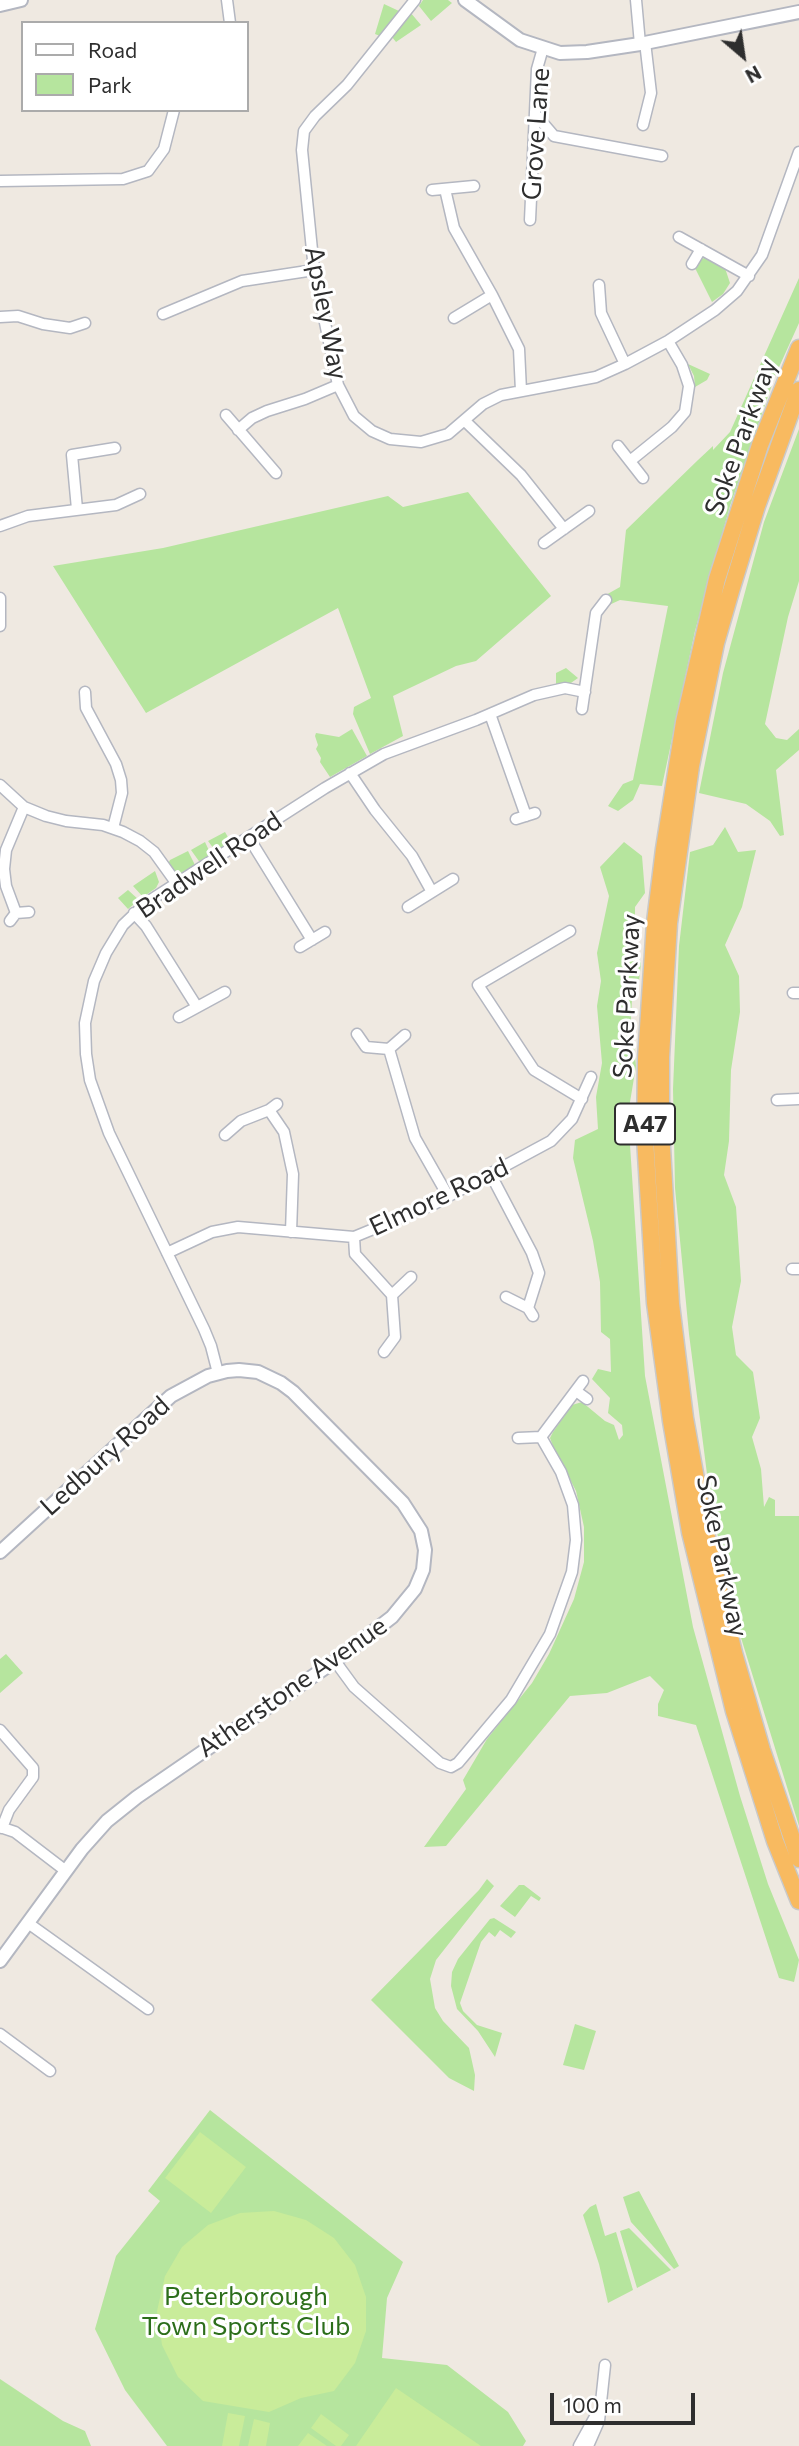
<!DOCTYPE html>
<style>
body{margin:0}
#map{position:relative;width:799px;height:2446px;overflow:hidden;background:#efe9e1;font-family:Commissioner,sans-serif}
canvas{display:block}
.legend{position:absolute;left:21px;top:21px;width:228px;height:91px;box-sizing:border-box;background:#fff;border:2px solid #ababab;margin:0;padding:9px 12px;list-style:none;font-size:21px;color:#2e2e2e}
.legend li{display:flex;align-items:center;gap:14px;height:35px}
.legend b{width:35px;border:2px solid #ababab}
.north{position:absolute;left:708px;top:21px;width:70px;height:70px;-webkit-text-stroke:5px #fff;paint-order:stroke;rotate:151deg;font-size:19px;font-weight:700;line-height:28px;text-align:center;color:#2e2e2e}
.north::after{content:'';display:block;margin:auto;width:24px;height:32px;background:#2e2e2e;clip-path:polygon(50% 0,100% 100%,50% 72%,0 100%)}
.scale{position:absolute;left:550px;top:2393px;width:145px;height:32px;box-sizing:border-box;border:4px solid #2e2e2e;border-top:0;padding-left:9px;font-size:21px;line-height:24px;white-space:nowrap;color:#2e2e2e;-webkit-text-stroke:5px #fff;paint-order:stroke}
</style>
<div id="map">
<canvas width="799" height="2446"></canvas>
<ul class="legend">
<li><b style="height:9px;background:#fff"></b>Road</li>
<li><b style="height:19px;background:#b6e59e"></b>Park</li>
</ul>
<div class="north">N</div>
<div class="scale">100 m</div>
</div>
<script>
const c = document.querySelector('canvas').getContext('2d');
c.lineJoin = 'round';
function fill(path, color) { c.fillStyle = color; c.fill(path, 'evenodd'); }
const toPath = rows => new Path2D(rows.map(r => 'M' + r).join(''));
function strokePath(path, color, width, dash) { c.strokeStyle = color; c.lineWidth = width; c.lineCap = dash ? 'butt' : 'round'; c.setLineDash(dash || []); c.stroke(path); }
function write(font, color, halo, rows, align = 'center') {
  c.font = font + ' Commissioner,sans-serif'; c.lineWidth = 6; c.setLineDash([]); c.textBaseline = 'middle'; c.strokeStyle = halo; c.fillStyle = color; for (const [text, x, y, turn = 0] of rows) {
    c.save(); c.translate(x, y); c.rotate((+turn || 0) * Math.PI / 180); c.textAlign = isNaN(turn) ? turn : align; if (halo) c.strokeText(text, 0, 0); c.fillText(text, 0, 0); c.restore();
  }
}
const green = toPath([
 [423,0,448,0,452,3,431,21,419,6],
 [384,4,399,11,380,36,375,34],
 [410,12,421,25,396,42,392,37],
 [708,257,725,268,730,283,723,294,712,302,694,266,697,260],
 [799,278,799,323,775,376,730,506,695,631,662,786,640,784,633,800,618,811,608,806,623,784,633,780,668,606,620,600,609,605,604,596,620,587,626,530,698,460,713,446,713,450,730,432],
 [688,364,710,374,707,380,695,387,694,376],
 [799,429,799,581,788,617,765,724,776,738,787,740,799,729,799,750,776,770,784,835,780,836,770,821,746,804,699,793,723,673,764,522],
 [468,492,551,596,476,661,456,666,393,696,403,736,370,754,353,714,354,707,371,698,338,608,146,713,53,566,163,548,388,496,403,507],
 [566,668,578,678,568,685,556,686,556,673],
 [352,729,367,756,330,777,320,762,321,758,316,749,318,745,315,736,316,733,339,737],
 [725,827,738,852,756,850,742,907,725,945,739,976,740,1012,731,1070,729,1141,724,1175,736,1207,741,1281,732,1327,736,1355,753,1372,760,1418,752,1437,761,1469,764,1507,769,1497,775,1500,775,1516,799,1516,799,1826,738,1628,711,1505,689,1334,675,1188,673,1089,679,946,690,852,713,845],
 [225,832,232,844,217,853,208,841],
 [205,842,212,857,201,864,191,850],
 [624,842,642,856,645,893,635,907,635,952,641,963,638,990,632,999,631,1018,636,1066,628,1114,645,1376,693,1627,740,1796,768,1884,799,1960,794,1982,779,1978,696,1725,658,1716,658,1704,664,1690,650,1676,607,1693,570,1696,446,1846,424,1847,466,1789,463,1780,487,1739,532,1683,549,1654,574,1599,584,1562,584,1527,576,1491,553,1446,550,1438,553,1432,572,1405,582,1402,605,1421,614,1425,619,1440,623,1435,622,1425,608,1413,610,1398,592,1379,598,1369,611,1372,610,1339,601,1332,600,1282,593,1241,573,1158,575,1140,598,1129,596,1097,602,1063,597,1006,601,981,597,953,609,896,600,867],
 [188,851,196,867,183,874,175,872,168,864,170,860],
 [155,871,159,882,156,888,143,897,133,886],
 [128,890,139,900,128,909,118,898],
 [6,1654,23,1673,0,1693,0,1659],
 [487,1879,494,1886,436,1960,430,1979,435,2008,443,2021,469,2048,475,2075,474,2091,449,2078,371,2000,479,1890],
 [519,1885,524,1885,541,1898,539,1901,531,1896,515,1917,500,1906],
 [494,1918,516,1932,511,1938,500,1930,495,1937,489,1932,481,1942,460,2003,463,2011,477,2025,502,2033,495,2057,478,2031,457,2009,451,1986,452,1972,458,1959,490,1919],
 [575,2024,596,2031,584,2070,563,2065],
 [210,2110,403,2262,387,2298,382,2358,447,2365,508,2412,526,2441,523,2446,167,2446,125,2390,95,2329,116,2256,160,2201,148,2191],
 [639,2191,679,2266,674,2269,631,2222,623,2197],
 [596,2204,605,2236,616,2232,633,2290,608,2303,599,2264,583,2215,590,2207],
 [629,2228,671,2270,637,2288,620,2231],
 [0,2379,63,2421,85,2431,91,2446,0,2446]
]);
const pitch = toPath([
 [200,2132,246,2167,211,2213,165,2178],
 [274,2211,306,2220,334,2238,355,2265,366,2297,366,2331,355,2363,334,2391,301,2398,269,2412,203,2401,178,2377,162,2345,157,2311,165,2276,182,2247,208,2225,240,2213],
 [396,2388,481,2446,356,2446],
 [228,2413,245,2416,239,2446,222,2446],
 [321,2414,349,2435,341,2446,336,2446,311,2428],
 [254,2419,270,2423,266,2446,248,2446],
 [308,2433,327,2446,298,2446]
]);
const minor = toPath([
 [227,0,230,23],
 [415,0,347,85,315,116,304,131,302,150,314,270,338,385,354,416,372,431,390,439,421,442,448,434,483,404,501,395,596,377,625,364,668,341,715,310,737,291,762,255,799,152],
 [636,0,640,44],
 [536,115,554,136,662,156],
 [643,125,651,93,645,42],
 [0,181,123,179,148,171,164,149,174,110],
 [445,189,454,228,492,295,519,349,521,391],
 [432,190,474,186],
 [530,220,537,69,543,48],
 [679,237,749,276],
 [692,264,701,249],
 [599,285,601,313,625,364],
 [163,314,242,281,314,270],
 [0,317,18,316,43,324,70,328,85,323],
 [454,318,492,295],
 [226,415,276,473],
 [465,421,521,475,564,529],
 [238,430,252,418,267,411,305,399,338,385],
 [618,446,643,478],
 [630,461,672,427,685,412,689,386,682,365,668,341],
 [77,509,72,455,115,448],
 [0,526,28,516,116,505,140,494],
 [544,543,589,511],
 [0,598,0,626],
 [85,692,86,708,116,764,121,780,122,793,113,828],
 [582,709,596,613,606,600],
 [490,714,526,816],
 [350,773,375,810,412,856,432,892],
 [0,785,24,807,46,816,66,821,103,825,123,832,140,841,154,852,177,884],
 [516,819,535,813],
 [249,838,312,940],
 [408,907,453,879],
 [16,913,6,886,4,869,6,850,24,807],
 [134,913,146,926,197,1007],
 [10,921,16,913,29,912],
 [570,931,478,985,534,1070,582,1099],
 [300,947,325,932],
 [793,993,799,993],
 [179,1017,225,992],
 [357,1034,366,1047,389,1049,405,1035],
 [389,1049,415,1138,448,1196],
 [777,1100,799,1099],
 [269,1110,284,1132,293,1174,291,1232],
 [225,1135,241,1121,269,1110,277,1104],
 [491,1175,532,1253,539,1273,528,1308],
 [354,1237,355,1254,392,1295,395,1337,384,1352],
 [167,1253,212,1232,238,1227,354,1237,434,1204,551,1141,572,1119,591,1077],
 [792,1269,799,1269],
 [392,1295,411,1277],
 [506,1297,528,1308,533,1316],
 [218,1373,211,1346,204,1329,109,1133,90,1080,86,1054,85,1023,94,981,106,953,123,925,146,903,325,788,384,754,476,720,534,695,565,688,585,692],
 [576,1391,587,1399],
 [541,1437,583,1381],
 [518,1438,541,1437],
 [335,1661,354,1687,440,1763,451,1767,458,1763,511,1700,550,1634,572,1572,576,1540,573,1505,561,1472,541,1437],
 [0,1730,33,1768,33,1777,9,1810,2,1828],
 [0,1827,15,1832,66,1871],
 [28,1923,148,2009],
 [0,2034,50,2071],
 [579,2446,596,2415],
 [588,2446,599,2421,605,2365]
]);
const tertiary = toPath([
 [465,0,520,40,560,53,587,52,640,44,799,12],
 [0,5,21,0],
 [0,1552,171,1396,208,1376,227,1371,239,1370,258,1372,281,1383,293,1392,403,1503,421,1531,425,1550,423,1570,415,1589,392,1617,335,1661,137,1797,107,1821,82,1849,0,1961]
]);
const trunk = toPath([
 [799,348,760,445,717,579,684,722,664,849,655,922,646,1059,645,1138,655,1303,671,1421,690,1532,734,1711,775,1841,799,1901],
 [799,390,757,506,731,591,716,643,691,766,669,923,661,1057,661,1130,671,1304,685,1418,705,1529,734,1653,762,1750,799,1859]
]);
const shields = [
 [645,1124,60]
];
const shieldNames = [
 ["A47",645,1124]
];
const streetNames = [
 ["Grove Lane",536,134,-86],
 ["Apsley Way",326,313,79],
 ["Soke Parkway",741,437,-70],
 ["Bradwell Road",209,865,-34],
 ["Soke Parkway",627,996,-87],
 ["Elmore Road",439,1197,-25],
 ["Ledbury Road",105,1456,-42],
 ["Soke Parkway",722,1556,78],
 ["Atherstone Avenue",292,1687,-35]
];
const parkNames = [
 ["Peterborough",246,2296],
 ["Town Sports Club",246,2326]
];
fill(green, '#b6e59e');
fill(pitch, '#c9ec9a');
strokePath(minor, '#b4b7c1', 13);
strokePath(tertiary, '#b4b7c1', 16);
strokePath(trunk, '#c9c9c9', 19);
strokePath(minor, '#fff', 10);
strokePath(tertiary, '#fff', 12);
strokePath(trunk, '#f8ba60', 16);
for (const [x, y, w] of shields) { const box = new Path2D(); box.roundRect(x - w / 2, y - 20.5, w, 41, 5); c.fillStyle = '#fff'; c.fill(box); strokePath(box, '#2e2e2e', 2); }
write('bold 24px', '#2e2e2e', null, shieldNames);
write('26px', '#2e2e2e', '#fff', streetNames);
write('26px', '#2c6e1b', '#fff', parkNames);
</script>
